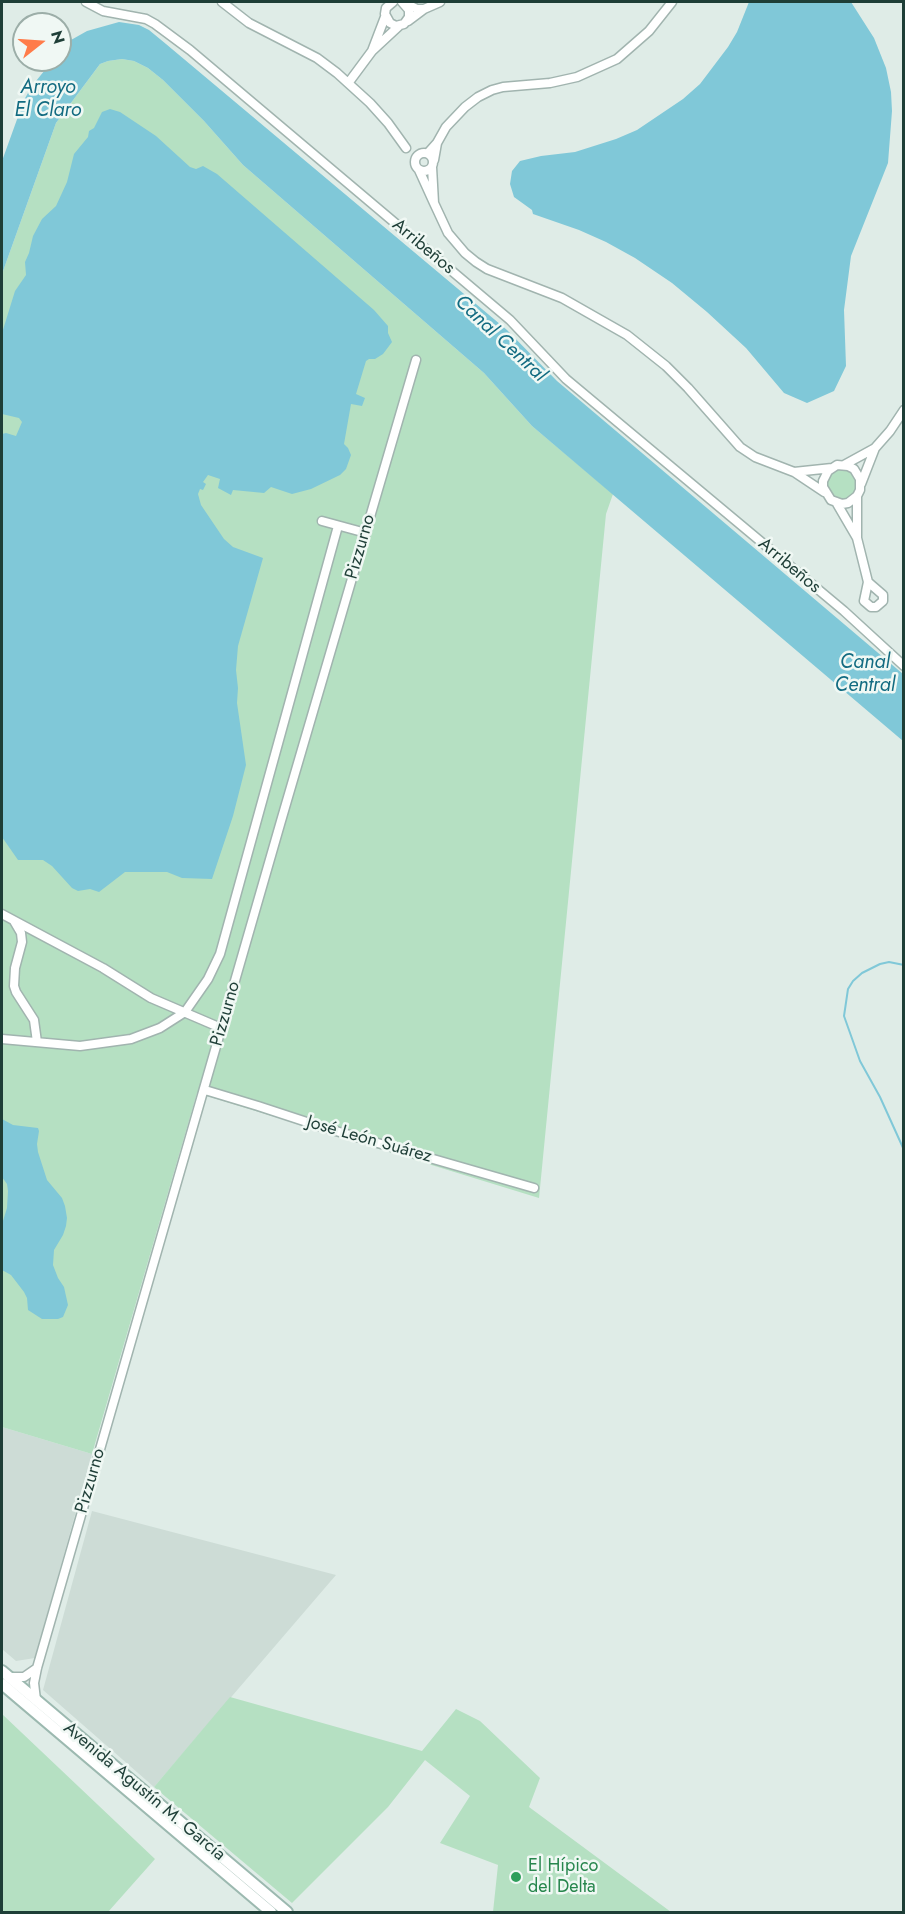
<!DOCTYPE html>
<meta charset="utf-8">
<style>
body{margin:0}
#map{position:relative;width:905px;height:1914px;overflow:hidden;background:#dfece7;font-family:Jost,sans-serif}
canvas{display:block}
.frame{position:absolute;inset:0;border:3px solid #1e3e37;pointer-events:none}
.north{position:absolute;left:12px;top:12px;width:60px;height:60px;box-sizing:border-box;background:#f0f8f4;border:2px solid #9caea8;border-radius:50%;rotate:73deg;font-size:16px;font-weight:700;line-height:24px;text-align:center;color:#1e3e37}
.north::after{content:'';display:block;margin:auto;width:21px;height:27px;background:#ff7c4a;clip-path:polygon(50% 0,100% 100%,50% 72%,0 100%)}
</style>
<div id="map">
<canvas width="905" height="1914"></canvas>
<div class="frame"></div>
<div class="north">N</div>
</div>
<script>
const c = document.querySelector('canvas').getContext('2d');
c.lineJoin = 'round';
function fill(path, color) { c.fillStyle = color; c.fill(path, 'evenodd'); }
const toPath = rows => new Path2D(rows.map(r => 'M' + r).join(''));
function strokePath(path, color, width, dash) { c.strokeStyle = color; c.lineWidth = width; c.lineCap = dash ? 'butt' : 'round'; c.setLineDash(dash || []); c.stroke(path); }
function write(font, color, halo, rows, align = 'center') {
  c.font = font + ' Jost,sans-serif'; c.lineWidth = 5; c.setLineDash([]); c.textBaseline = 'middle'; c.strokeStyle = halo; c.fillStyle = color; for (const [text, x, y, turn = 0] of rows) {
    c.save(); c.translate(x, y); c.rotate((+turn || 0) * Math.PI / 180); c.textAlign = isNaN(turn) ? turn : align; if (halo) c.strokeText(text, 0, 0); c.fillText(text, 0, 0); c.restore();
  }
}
const built = toPath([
 [2,1427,92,1454,35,1658,16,1661,2,1649],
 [92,1511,336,1575,154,1787,43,1690]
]);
const green = toPath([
 [122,59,134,61,148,68,163,80,204,121,243,165,484,373,532,426,613,494,606,514,539,1198,197,1093,92,1454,2,1427,2,274,56,123,100,64,108,61],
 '825 485a16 16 0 1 1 32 0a16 16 0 1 1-32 0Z',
 [230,1697,422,1751,456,1709,480,1721,540,1778,529,1807,671,1912,493,1912,498,1865,440,1843,470,1796,425,1760,388,1807,292,1903,154,1787],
 [2,1714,155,1859,108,1912,2,1912]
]);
const water = toPath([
 [749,2,851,2,874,38,886,68,891,92,892,111,888,163,851,256,844,310,846,366,834,391,807,403,784,393,746,348,707,312,672,283,635,258,606,242,579,230,533,214,532,210,514,197,510,184,512,171,520,161,541,156,575,152,616,139,637,130,683,99,700,84,728,47,737,32],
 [119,22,139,25,149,30,166,44,507,330,557,381,903,674,903,741,532,426,484,373,243,165,204,121,163,80,148,68,134,61,122,59,108,61,100,64,56,123,2,274,2,161,24,100,32,86,53,60,60,60,60,53,71,40,87,31],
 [110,109,120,112,156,136,190,167,196,169,203,166,217,174,374,310,388,326,388,333,392,342,383,354,375,359,369,359,366,361,356,394,365,398,362,406,351,404,344,444,348,448,351,455,346,469,340,475,311,489,292,494,271,487,264,493,233,490,231,495,218,488,220,479,208,475,203,482,206,484,203,490,200,489,198,494,201,505,224,539,233,547,263,558,238,646,236,670,238,688,237,703,246,765,233,816,212,879,182,878,167,872,125,872,99,892,90,889,78,891,72,888,52,866,43,860,18,860,2,837,2,434,6,433,16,436,22,422,19,418,2,414,2,333,15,291,26,275,25,262,29,253,33,236,42,219,56,206,67,182,74,154,88,137,89,131,94,128,102,112],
 [2,1119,13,1125,38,1128,39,1131,37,1144,38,1152,47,1180,62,1198,65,1206,67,1218,66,1226,63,1235,54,1250,53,1265,58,1278,64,1287,68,1305,63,1317,58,1319,42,1319,28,1310,27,1298,24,1292,11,1275,2,1270,2,1224,7,1208,8,1191,7,1184,2,1177]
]);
const stream = toPath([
 [904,965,889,962,880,964,862,973,853,981,848,989,844,1016,860,1061,880,1097,904,1150]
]);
const minor = toPath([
 [86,2,103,11,146,19,155,24,190,50,510,320,566,379,844,611,904,666],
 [222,2,249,23,317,58,337,73,370,103,388,123,406,148],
 [393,2,386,8,385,14,390,23,396,26,404,24,409,17,409,10,402,2],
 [405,3,417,9,424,9,408,21],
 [424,9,440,2],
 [385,17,372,51,400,25],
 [349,82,372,51],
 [437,143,446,127,465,107,478,97,492,90,503,87,550,83,577,77,617,59,649,31,672,2],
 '415 162a9 9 0 1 1 18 0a9 9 0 1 1-18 0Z',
 [428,153,437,143,434,160],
 [419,170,434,203,432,167],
 [434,203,448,233,465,253,476,262,487,269,562,298,627,335,666,366,688,388,740,447,755,457,794,472],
 [875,448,890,431,904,410],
 [844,465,875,448,861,484],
 [824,492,794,472,832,468],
 [836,502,857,538,857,496,860,490,860,479,854,469,848,466,837,465,828,471,823,481,823,487,831,500,842,504,848,503,857,496],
 [322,521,366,533],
 [857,538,868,582],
 [868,582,883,595,883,601,876,607,871,607,864,601,868,582],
 [2,914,103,968,151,998,221,1028],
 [14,921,21,933,22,942,15,968,14,986,16,992,34,1020,37,1042],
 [2,1039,80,1046,131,1039,160,1028,185,1012,208,979,220,954,338,526],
 [205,1090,258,1106,322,1127,534,1188],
 [8,1677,24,1677,37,1668],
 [36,1700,34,1683,37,1668,281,821,416,360]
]);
const secondary = toPath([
 [2,1671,287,1912],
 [2,1684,271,1912]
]);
const markers = [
 [516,1877,6,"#2e9e5b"]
];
const streetNames = [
 ["Arribeños",423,247,40],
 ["Pizzurno",361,547,-74],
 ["Arribeños",789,566,40],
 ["Pizzurno",226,1014,-74],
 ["José León Suárez",369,1140,16],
 ["Pizzurno",91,1481,-74],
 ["Avenida Agustín M. García",144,1792,40]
];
const leisureNames = [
 ["El Hípico",528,1867],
 ["del Delta",528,1888]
];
const waterNames = [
 ["Arroyo",48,88],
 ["El Claro",48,111],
 ["Canal Central",500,339,43],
 ["Canal",865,663],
 ["Central",865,686]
];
fill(built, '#cddcd6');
fill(green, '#b5e0c2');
fill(water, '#80c8d8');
strokePath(stream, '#80c8d8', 2);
strokePath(minor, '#a1b4af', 11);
strokePath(secondary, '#9cb9b0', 14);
strokePath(minor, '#fff', 8);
strokePath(secondary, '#fff', 10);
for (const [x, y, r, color] of markers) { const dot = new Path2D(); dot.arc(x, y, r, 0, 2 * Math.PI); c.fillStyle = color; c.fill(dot); strokePath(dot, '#f0f8f4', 2); }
write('18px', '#1e3e37', '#f0f8f4', streetNames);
write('18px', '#27864d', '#f0f8f4', leisureNames, 'left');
write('italic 20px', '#126b81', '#f0f8f4', waterNames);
</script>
